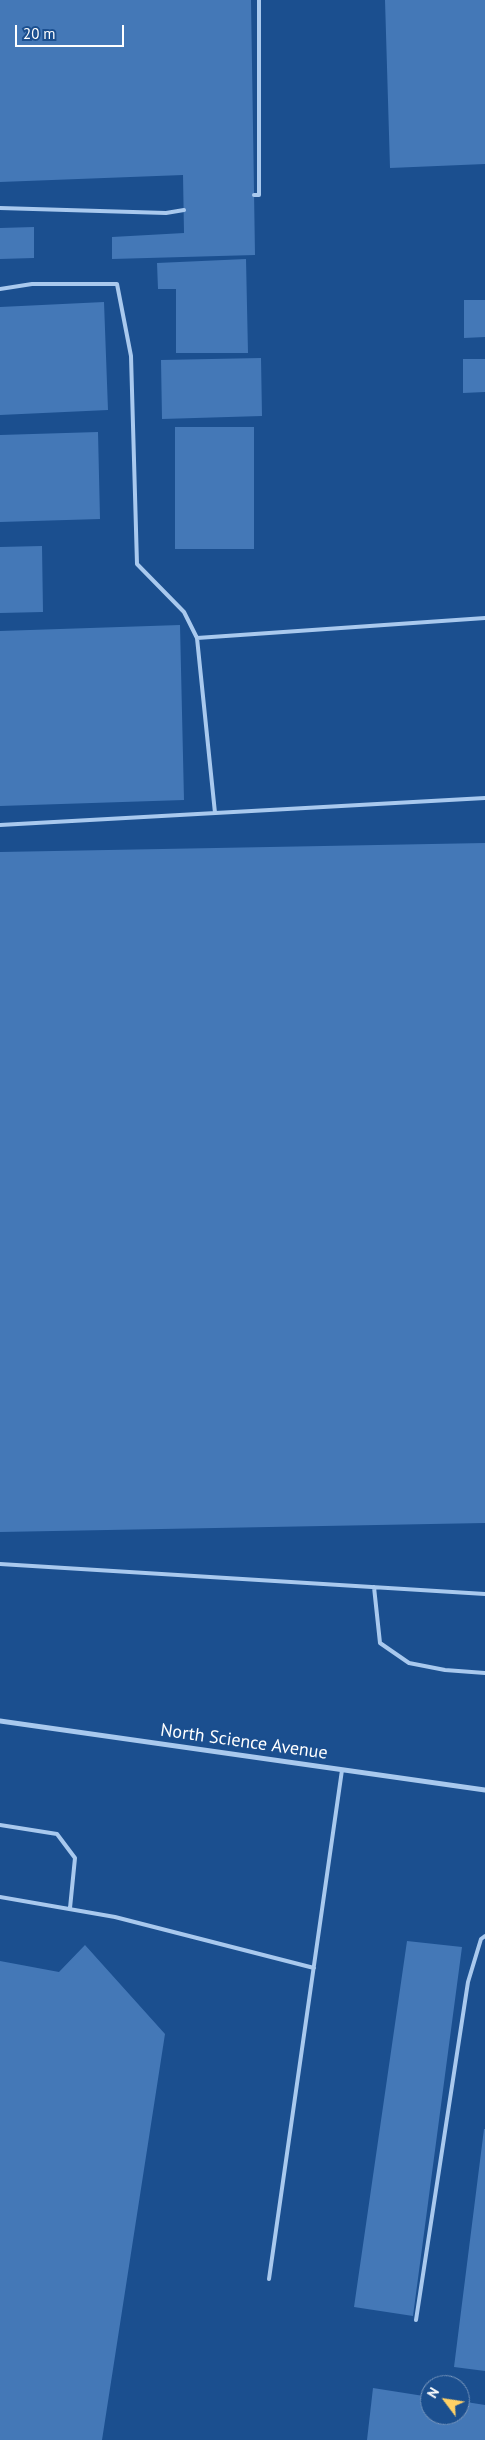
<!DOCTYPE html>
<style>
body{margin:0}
#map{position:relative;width:485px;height:2440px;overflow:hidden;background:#1b4f8f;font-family:"PT Sans",sans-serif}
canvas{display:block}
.north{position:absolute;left:420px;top:2375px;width:50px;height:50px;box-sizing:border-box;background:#1b4f8f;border:1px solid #7695bc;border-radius:50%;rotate:301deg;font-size:14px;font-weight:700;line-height:20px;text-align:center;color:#fff}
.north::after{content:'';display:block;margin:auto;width:18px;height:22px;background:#ffd166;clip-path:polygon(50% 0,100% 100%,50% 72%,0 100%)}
.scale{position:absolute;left:15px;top:25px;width:109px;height:22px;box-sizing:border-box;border:2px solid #fff;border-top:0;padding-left:6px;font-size:15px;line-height:18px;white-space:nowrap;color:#fff;-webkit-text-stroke:4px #1b4f8f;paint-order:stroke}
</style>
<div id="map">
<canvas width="485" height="2440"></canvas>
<div class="north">N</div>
<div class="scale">20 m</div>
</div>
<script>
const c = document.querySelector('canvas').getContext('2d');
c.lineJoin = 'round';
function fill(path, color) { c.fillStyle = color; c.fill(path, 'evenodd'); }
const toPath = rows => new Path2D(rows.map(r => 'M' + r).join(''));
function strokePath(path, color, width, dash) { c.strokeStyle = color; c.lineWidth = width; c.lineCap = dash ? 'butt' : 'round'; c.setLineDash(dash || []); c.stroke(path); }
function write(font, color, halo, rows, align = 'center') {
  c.font = font + ' "PT Sans",sans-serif'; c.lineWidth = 4.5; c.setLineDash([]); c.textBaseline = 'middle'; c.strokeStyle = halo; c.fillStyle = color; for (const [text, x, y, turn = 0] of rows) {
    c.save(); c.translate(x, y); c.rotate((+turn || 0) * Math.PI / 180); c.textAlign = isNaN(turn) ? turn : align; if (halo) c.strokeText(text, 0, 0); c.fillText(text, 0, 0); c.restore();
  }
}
const building = toPath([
 [0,0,251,0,255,255,112,259,112,237,184,233,183,175,0,182],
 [385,0,485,0,485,164,390,168],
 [34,227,34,258,0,259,0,228],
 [246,259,248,353,176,353,176,289,158,289,157,263],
 [464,300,485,300,485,337,464,338],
 [104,302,108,410,0,415,0,307],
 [261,358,262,416,162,419,161,360],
 [463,359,485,359,485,392,463,393],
 [175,427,254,427,254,549,175,549],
 [98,432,100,519,0,522,0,435],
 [42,546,43,612,0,613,0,547],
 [180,625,184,800,0,806,0,631],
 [485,843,485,1523,0,1532,0,852],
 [407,1941,462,1947,413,2316,354,2307],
 [85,1945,165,2034,102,2440,0,2440,0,1961,59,1972],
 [484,2129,485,2129,485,2371,454,2367],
 [373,2388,430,2397,430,2415,460,2415,460,2401,485,2405,485,2440,367,2440]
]);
const lane = toPath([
 [254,195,259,195,259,0],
 [0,208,166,213,184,210],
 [0,289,32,284,117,284,131,356,137,564,184,612,197,638,215,813],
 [197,638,485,618],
 [0,825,485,798],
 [0,1564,485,1594],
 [374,1587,380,1643,409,1663,445,1670,485,1673],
 [0,1825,57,1834,75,1858,70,1908],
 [0,1897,115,1917,314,1968],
 [269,2279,342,1770],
 [416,2320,468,1982,481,1939,485,1936]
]);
const street = toPath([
 [0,1721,485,1790]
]);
const streetNames = [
 ["North Science Avenue",244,1742,8]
];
fill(building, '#4478b7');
strokePath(lane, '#a9c9ee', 4);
strokePath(street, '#a9c9ee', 5);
write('18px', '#fff', '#1b4f8f', streetNames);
</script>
